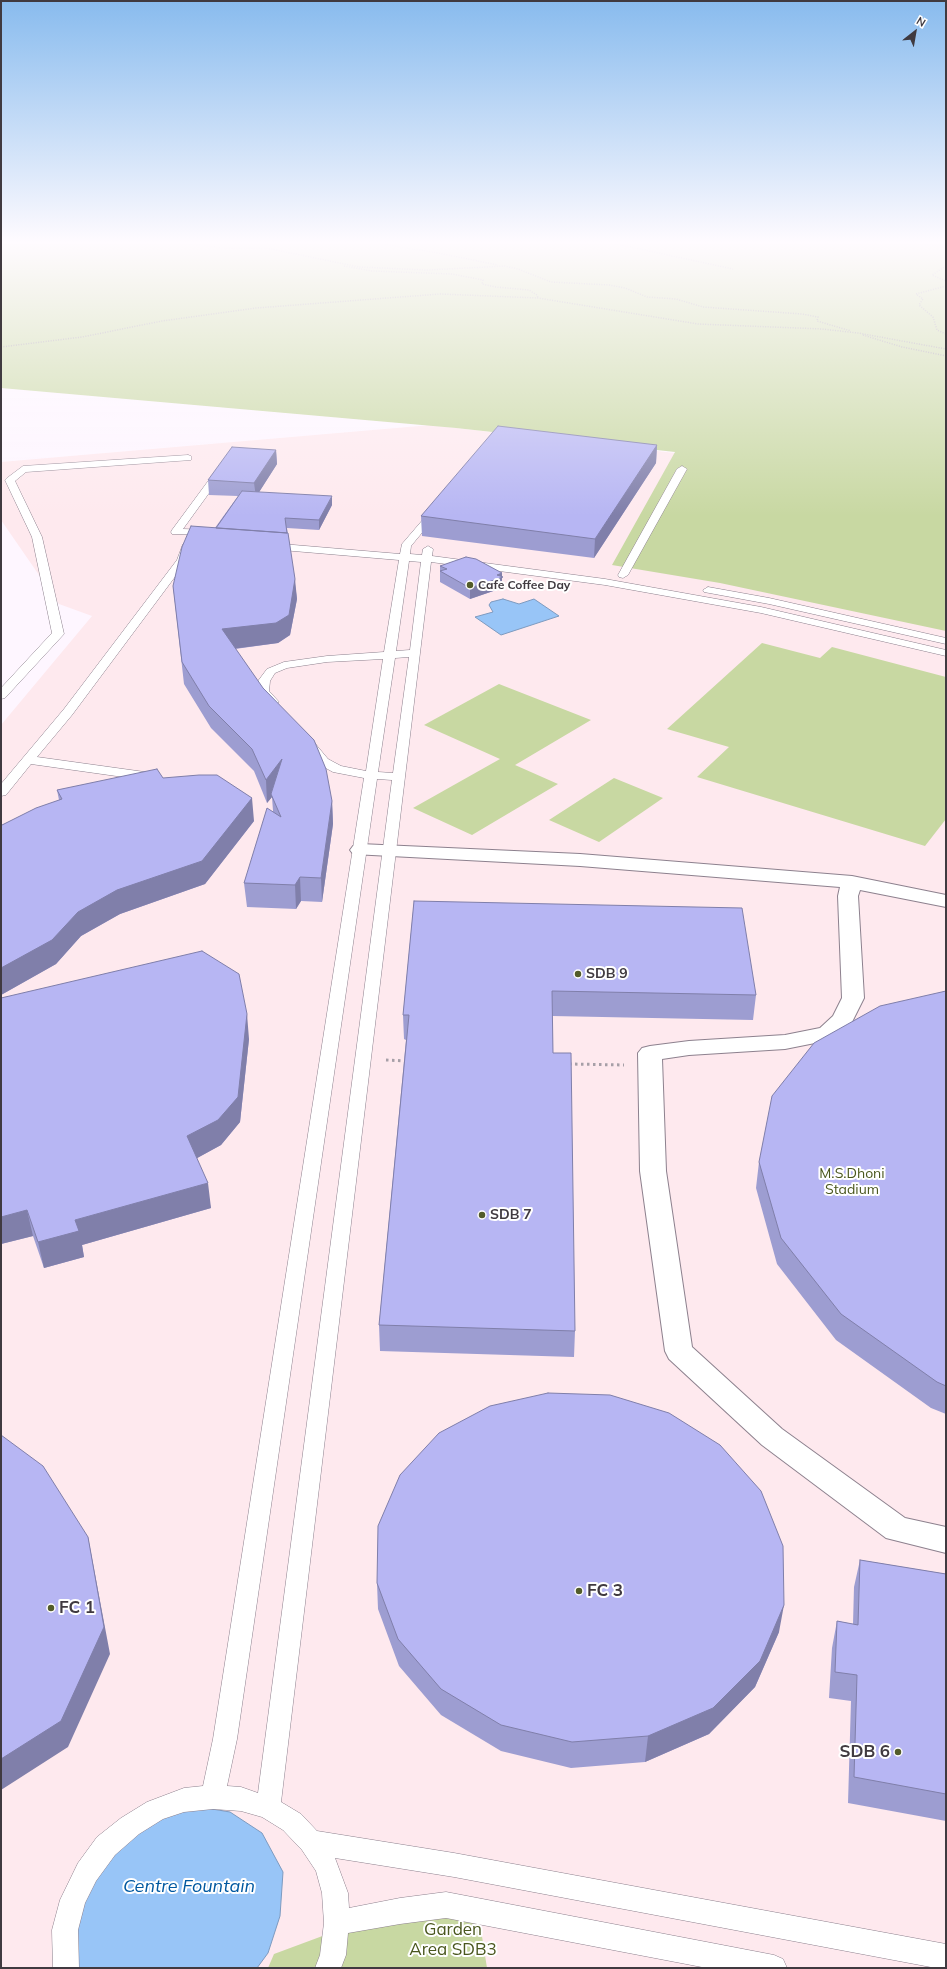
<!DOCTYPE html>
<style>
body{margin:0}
#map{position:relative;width:947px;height:1969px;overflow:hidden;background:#fef6ff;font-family:Mulish,sans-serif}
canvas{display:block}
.frame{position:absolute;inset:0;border:2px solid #403a40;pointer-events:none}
.north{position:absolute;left:895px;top:12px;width:40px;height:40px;-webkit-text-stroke:3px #fff;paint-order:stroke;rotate:31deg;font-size:11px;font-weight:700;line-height:16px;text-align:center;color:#403a40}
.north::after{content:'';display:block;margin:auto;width:14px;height:18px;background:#403a40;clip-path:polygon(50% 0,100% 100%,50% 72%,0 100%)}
</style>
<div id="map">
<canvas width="947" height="1969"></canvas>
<div class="frame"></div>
<div class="north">N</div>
</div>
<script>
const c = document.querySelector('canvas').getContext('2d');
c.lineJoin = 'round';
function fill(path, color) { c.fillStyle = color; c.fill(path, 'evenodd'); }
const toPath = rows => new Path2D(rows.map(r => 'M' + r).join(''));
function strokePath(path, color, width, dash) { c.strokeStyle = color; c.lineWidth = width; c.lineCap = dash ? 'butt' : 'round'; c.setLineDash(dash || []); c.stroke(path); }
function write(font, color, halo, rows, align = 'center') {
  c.font = font + ' Mulish,sans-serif'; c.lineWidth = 4; c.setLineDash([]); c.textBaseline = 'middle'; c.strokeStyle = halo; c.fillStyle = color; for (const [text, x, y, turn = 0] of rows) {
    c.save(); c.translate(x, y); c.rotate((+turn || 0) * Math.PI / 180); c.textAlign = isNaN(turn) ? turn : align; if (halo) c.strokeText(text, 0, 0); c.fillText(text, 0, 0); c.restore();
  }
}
const commercial = toPath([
 [431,425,832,471,946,487,946,1968,1,1968,1,725,92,616,59,604,1,520,1,462]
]);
const green = toPath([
 [1,240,946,240,946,631,720,583,612,565,675,452,456,428,1,388],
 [762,643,820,658,832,647,946,677,946,819,925,846,697,777,729,747,667,729],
 [499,684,591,720,515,765,558,784,472,835,413,808,500,759,424,725],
 [614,778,663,798,599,842,549,820],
 [478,1911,487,1968,268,1968,274,1954,379,1915]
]);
const water = toPath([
 [503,599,519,604,534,599,559,616,501,635,475,617,493,612,489,605,491,602,503,599],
 [176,1803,230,1812,262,1833,283,1872,280,1916,268,1953,257,1968,73,1968,73,1900,102,1852,176,1803]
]);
const pathFar1 = toPath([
 [183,240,188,244,224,248,266,248,359,267,427,270,505,266,518,269,551,282,609,285,625,288,647,297,676,299,703,307,802,314,818,317,817,321,851,331],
 [355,240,433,252,498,265],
 [598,240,733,269],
 [895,240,946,247],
 [344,266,372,271,452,274,483,280,482,284,496,287,529,290,537,295,538,298],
 [946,266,932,275,946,281],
 [946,286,916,294,923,299,919,305,933,317,937,330,946,334],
 [863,335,902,347,946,356],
 [1,347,82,337,162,321,256,308,440,294,538,298,698,324,822,329,858,333,946,349]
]);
const path = toPath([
 [386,1060,406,1061],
 [569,1064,624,1065]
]);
const lane = toPath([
 [188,455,191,456,191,460,26,472,15,481,42,537,64,634,5,698,1,699,1,688,52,633,32,537,5,480,7,478,23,466,188,455],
 [682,466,687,469,628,575,623,578,619,577,618,575,677,469,682,466],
 [220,468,225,471,183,529,208,530,213,533,212,535,172,534,171,532,172,530,217,469,220,468],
 [435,508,440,511,411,546,410,554,422,555,423,549,428,546,433,549,432,556,605,579,761,607,946,650,946,656,761,613,605,585,431,562,281,1802,301,1814,317,1831,454,1853,946,1944,946,1968,936,1968,454,1877,335,1858,348,1893,349,1908,400,1898,446,1892,774,1955,783,1959,787,1968,707,1968,446,1918,400,1924,348,1933,346,1955,341,1968,315,1968,320,1955,324,1923,322,1893,316,1871,302,1850,283,1830,262,1817,241,1811,213,1809,184,1812,163,1819,139,1834,115,1855,96,1881,85,1903,78,1930,79,1968,53,1968,52,1930,60,1900,78,1863,97,1837,121,1818,147,1802,184,1788,203,1786,213,1739,364,778,333,772,320,765,303,744,309,740,313,741,328,759,341,766,366,771,383,659,327,662,287,668,275,673,270,681,269,691,279,702,273,706,269,705,257,692,258,681,267,669,284,662,327,656,384,652,399,560,270,549,265,546,270,543,400,554,402,544,432,509,435,508],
 [409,561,421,562,410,650,396,651,409,561],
 [409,657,393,773,378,772,395,658,409,657],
 [377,779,392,780,258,1793,241,1787,227,1786,237,1739,377,779],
 [187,543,192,546,186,562,72,715,37,757,152,773,156,774,158,777,156,780,152,781,31,764,6,795,1,796,1,784,64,709,177,560,183,544,187,543],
 [708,587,769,598,946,638,946,644,769,604,704,592,703,590,708,587]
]);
const street = toPath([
 [360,844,580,854,852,876,946,895,946,907,860,890,858,896,864,998,851,1024,835,1039,785,1049,689,1055,662,1059,666,1171,692,1347,782,1429,905,1518,946,1527,946,1553,886,1538,762,1445,669,1359,665,1351,640,1171,638,1053,642,1048,650,1046,689,1041,785,1035,820,1028,833,1016,842,998,838,896,840,887,580,866,353,854,350,850,353,846,360,844]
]);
const wall = toPath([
 [657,445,656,463,594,558,422,536,421,516],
 [276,450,277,464,259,492,332,505,319,530,287,528,297,599,290,635,278,643,235,649,332,801,333,824,322,902,301,901,296,909,247,907,244,883,273,811,272,797,267,803,254,771,211,728,184,684,173,586,238,496,209,495,208,480],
 [440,566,502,573,502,588,470,599,440,582],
 [163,778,254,821,205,884,120,914,81,936,56,964,1,995,1,825,2,825,59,800,57,790],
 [414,901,756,995,753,1020,552,1016,553,1053,575,1331,574,1357,380,1351,379,1325,406,1040,404,1039,403,1015],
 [946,991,946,1414,931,1408,836,1340,777,1264,756,1188,759,1162],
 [1,998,249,1039,240,1122,221,1145,197,1158,211,1208,82,1245,84,1257,44,1268,33,1236,1,1244],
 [860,1560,946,1574,946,1821,848,1803,851,1701,829,1698,832,1648,837,1621,853,1624,854,1587],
 [377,1583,779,1632,755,1687,709,1734,645,1762,571,1768,501,1751,441,1715,399,1666,378,1609]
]);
const shadedWall = toPath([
 [657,445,656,463,594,558,595,539],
 [276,450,277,464,256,497,254,483],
 [332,496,332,505,319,530,319,520],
 [502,573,502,588,470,599,470,588,497,575],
 [295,579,297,599,290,635,278,643,224,650,222,629],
 [282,759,271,794,272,797,267,803,266,780],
 [252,798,254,821,205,884,120,914,81,936,56,964,1,995,1,968,78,912],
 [332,801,333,824,322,902,321,878],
 [300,877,301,901,296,909,295,885],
 [247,1014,249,1039,240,1122,221,1145,190,1162,187,1136],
 [208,1183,211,1208,82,1245,84,1257,44,1268,38,1242,75,1220],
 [27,1210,33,1236,1,1244,1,1217],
 [88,1537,110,1654,68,1747,1,1790,1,1759],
 [784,1605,779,1632,755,1687,709,1734,645,1762,648,1736]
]);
const building = toPath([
 [498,426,657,445,595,539,421,516,498,426],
 [232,447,276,450,254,483,208,480,232,447],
 [242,491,332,496,319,520,285,518,287,533,216,528,242,491],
 [191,526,288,533,295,579,289,615,276,623,222,629,263,688,314,740,326,769,332,801,321,878,300,877,295,885,244,883,267,808,281,817,271,794,282,759,266,780,252,749,209,706,182,662,173,586,182,547,191,526],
 [466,557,476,559,502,573,497,575,503,577,470,588,440,571,447,569,440,566,466,557],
 [157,769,163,778,199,775,217,775,252,798,202,861,117,890,78,912,52,940,1,968,1,825,2,825,36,808,62,799,57,790,157,769],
 [414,901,742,908,756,995,552,991,553,1053,571,1053,575,1331,379,1325,409,1015,403,1015,414,901],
 [202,951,239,974,247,1014,238,1097,218,1120,187,1136,208,1183,75,1220,79,1231,38,1242,27,1210,1,1217,1,998,202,951],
 [946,991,946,1386,937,1382,841,1314,781,1238,759,1162,772,1096,814,1043,880,1006,946,991],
 [548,1393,610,1395,669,1413,720,1445,761,1491,783,1546,784,1605,760,1661,713,1708,648,1736,572,1742,501,1725,441,1689,398,1639,377,1583,378,1526,400,1475,439,1433,490,1406,548,1393],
 [1,1435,43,1466,88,1537,104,1627,61,1721,1,1759,1,1435],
 [860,1560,946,1574,946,1794,854,1777,857,1675,835,1672,837,1621,858,1625,860,1560]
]);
const markers = [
 [470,585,4,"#535c2b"],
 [578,974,4,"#535c2b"],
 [482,1215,4,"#535c2b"],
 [579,1591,4,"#535c2b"],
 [51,1608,4,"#535c2b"],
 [898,1752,4,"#535c2b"]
];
const farPoinames = [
 ["Cafe Coffee Day",478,585]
];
const poiNames = [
 ["SDB 9",586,974],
 ["SDB 7",490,1215]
];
const parkNames = [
 ["M.S.Dhoni",852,1174],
 ["Stadium",852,1190]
];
const nearPoinames = [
 ["FC 3",587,1591],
 ["FC 1",59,1608],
 ["SDB 6",890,1752,"right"]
];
const nearParknames = [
 ["Garden",453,1930],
 ["Area SDB3",453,1950]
];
const nearWaternames = [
 ["Centre Fountain",189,1887]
];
fill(commercial, '#fee9ee');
fill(green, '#c8d8a2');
fill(water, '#98c5f7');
strokePath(water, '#7e9bc0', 1);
strokePath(lane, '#8d818e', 1);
strokePath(street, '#8d818e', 2);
strokePath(pathFar1, '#a69fa7', 1.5, [1, 1.5]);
strokePath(path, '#a69fa7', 3, [2.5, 3.5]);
fill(lane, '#fff');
fill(street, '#fff');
fill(wall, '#9d9dd1');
fill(shadedWall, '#807faa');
fill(building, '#b7b6f3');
strokePath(building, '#807faa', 1);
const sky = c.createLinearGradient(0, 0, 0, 516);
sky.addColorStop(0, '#8be');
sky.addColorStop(0.47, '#fffbff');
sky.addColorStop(1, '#fffbff00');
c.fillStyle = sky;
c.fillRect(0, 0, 947, 516);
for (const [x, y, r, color] of markers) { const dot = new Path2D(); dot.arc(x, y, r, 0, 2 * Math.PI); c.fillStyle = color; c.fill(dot); strokePath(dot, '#fff', 1.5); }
write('bold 12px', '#403a40', '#fff', farPoinames, 'left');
write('bold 14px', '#403a40', '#fff', poiNames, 'left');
write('14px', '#4a571e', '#fff', parkNames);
write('bold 17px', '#403a40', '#fff', nearPoinames, 'left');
write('17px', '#4a571e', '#fff', nearParknames);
write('italic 18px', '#0058a0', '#fff', nearWaternames);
</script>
